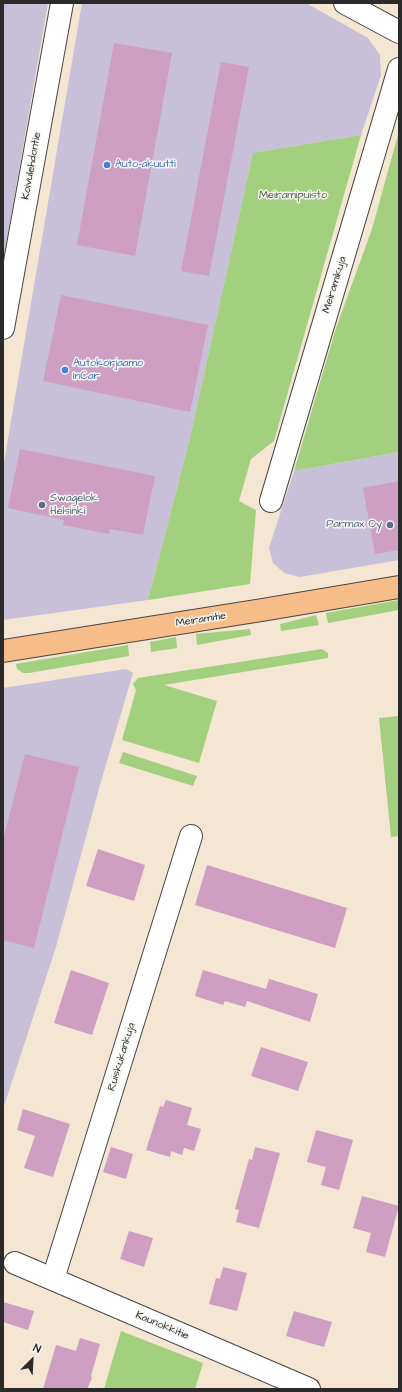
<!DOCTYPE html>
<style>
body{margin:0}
#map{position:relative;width:402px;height:1392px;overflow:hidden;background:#f4e6d3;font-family:"Architects Daughter",sans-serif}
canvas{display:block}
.frame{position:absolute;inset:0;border:4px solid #2b2b2b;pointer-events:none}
.north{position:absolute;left:12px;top:1340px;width:40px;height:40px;-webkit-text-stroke:3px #f6f6f2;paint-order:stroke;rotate:24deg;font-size:11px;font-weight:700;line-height:16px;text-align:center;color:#2b2b2b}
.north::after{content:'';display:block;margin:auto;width:14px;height:18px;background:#2b2b2b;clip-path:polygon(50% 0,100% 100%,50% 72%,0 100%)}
</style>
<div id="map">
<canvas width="402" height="1392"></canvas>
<div class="frame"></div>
<div class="north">N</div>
</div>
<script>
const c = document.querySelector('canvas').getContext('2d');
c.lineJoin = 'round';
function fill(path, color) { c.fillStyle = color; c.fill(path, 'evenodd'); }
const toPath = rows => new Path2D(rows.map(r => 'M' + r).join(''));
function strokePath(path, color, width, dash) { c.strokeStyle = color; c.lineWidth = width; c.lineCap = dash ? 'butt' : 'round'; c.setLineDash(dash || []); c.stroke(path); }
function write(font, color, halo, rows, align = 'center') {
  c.font = font + ' "Architects Daughter",sans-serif'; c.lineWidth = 3; c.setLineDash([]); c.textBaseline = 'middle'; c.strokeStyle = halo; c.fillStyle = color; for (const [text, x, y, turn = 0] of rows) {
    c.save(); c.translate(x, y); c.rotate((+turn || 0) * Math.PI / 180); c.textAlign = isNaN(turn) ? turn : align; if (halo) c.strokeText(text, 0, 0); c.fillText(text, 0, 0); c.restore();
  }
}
const industrial = toPath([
 [3,3,48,3,3,262],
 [82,3,306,3,368,38,380,55,381,75,361,135,253,153,189,442,148,600,3,620,3,468],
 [399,452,399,560,300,577,284,573,273,563,269,548,294,471],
 [126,669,133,673,100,785,56,947,3,1109,3,688]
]);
const green = toPath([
 [399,131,399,452,294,471,336,328,372,229],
 [361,135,274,441,251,459,239,501,256,510,250,584,148,600,189,442,253,153],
 [399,600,399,610,328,623,326,613],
 [316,615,319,625,281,631,280,624],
 [250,629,251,635,197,645,196,634],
 [176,637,177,648,151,652,150,642],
 [128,645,129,656,29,673,23,673,17,669,16,664],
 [322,649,328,653,328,658,164,685,217,701,199,763,122,740,136,690,133,684,138,678],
 [399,716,399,836,391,837,379,718],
 [123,752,197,776,193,786,119,763],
 [121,1331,203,1363,195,1389,104,1389]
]);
const building = toPath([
 [114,43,172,53,135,256,77,245],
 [221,62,249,67,209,276,181,271],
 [61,295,208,325,190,412,43,381],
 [20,449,155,476,143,535,110,529,109,534,63,525,64,520,8,508],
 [399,481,399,550,375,554,363,488],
 [25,754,79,767,34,948,3,940,3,840],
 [98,849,145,865,134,901,86,886],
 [207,865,347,908,335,948,195,905],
 [71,970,109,983,92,1035,54,1023],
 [203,970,266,989,269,979,318,994,310,1022,247,1001,245,1007,225,1001,223,1005,195,996],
 [261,1047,308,1062,298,1091,251,1076],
 [166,1100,192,1108,187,1125,201,1129,194,1151,184,1148,182,1155,171,1151,170,1157,146,1150,160,1106,163,1107],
 [23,1109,70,1124,53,1177,24,1168,35,1136,17,1130],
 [316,1130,353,1140,339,1190,321,1185,326,1167,307,1162],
 [111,1147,133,1154,126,1179,103,1172],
 [255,1147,280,1153,259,1228,236,1222,239,1210,235,1209,249,1159,252,1160],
 [362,1196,399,1206,385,1257,366,1252,371,1233,353,1228],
 [129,1231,153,1238,144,1267,120,1259],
 [223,1267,247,1273,237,1311,209,1304,216,1278,220,1279],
 [3,1302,34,1311,28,1330,3,1322],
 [294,1311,332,1322,324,1347,286,1336],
 [80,1338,100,1344,91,1376,92,1378,87,1389,43,1389,56,1345,76,1351]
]);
const minor = toPath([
 [345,3,399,32],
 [3,328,62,3],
 [271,501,399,69],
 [15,1263,309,1389],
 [53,1279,191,836]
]);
const major = toPath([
 [3,651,262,610,399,587]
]);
const markers = [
 [107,165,4,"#3f7fe0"],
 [65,370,4,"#3f7fe0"],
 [42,505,4,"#5c6f8a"],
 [390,525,4,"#5c6f8a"]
];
const shopNames = [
 ["Auto-akuutti",115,165],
 ["Autokorjaamo",73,364],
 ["InCar",73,377]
];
const streetNames = [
 ["Koivulehdontie",32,166,-80],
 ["Meiramikuja",335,285,-73],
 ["Meiramitie",201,620,-9],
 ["Ruiskukankuja",122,1057,-73],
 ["Kaunokkitie",162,1326,23]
];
const parkNames = [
 ["Meiramipuisto",293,196]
];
const serviceNames = [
 ["Swagelok",50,499],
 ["Helsinki",50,512],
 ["Parmax Oy",382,525,"right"]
];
fill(industrial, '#c8bfd8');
fill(green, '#a2d07e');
fill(building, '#cf9ec3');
strokePath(minor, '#494744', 24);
strokePath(major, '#494744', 24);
strokePath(minor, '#fff', 22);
strokePath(major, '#f7bd88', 22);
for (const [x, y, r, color] of markers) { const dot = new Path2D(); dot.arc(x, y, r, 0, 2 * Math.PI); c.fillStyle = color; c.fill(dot); strokePath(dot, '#f6f6f2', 1.5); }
write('11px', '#366cbe', '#f6f6f2', shopNames, 'left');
write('11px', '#2b2b2b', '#f6f6f2', streetNames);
write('11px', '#4f5d44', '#f6f6f2', parkNames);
write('11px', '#4e5e75', '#f6f6f2', serviceNames, 'left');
</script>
